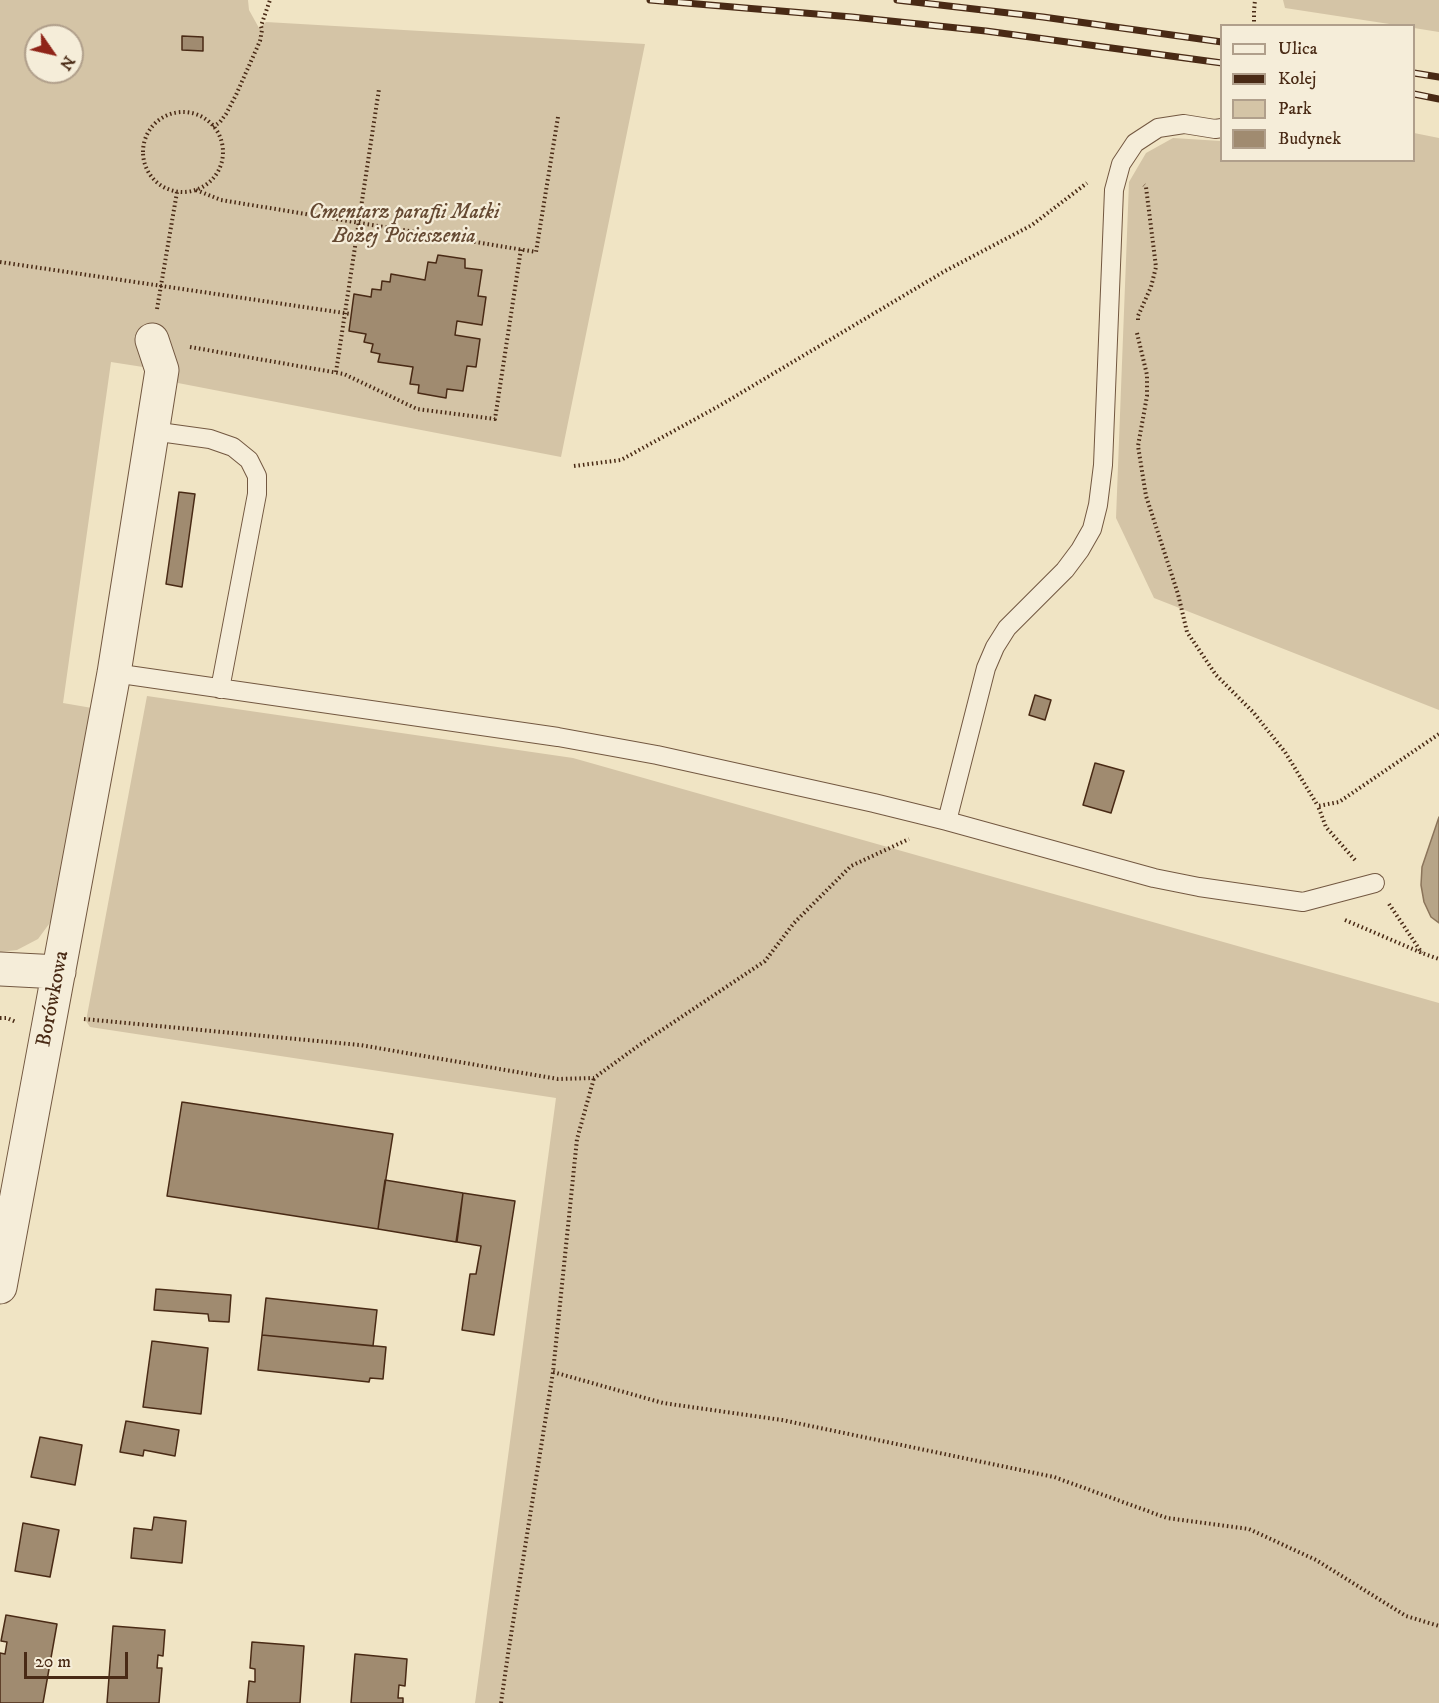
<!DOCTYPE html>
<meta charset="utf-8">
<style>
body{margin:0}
#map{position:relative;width:1439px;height:1703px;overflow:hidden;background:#f0e4c4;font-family:"IM FELL DW Pica",serif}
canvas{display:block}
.legend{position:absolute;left:1220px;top:24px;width:195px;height:138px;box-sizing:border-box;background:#f5edd9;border:2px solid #b09f8b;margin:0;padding:8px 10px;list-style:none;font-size:18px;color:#492a15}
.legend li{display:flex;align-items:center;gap:12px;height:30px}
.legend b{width:30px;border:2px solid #b09f8b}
.north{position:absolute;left:24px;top:24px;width:60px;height:60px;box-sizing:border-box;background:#f5edd9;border:2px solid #b09f8b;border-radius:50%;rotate:124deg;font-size:16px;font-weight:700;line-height:24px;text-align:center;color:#492a15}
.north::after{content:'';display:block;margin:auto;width:21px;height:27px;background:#8f2418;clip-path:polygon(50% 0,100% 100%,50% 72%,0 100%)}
.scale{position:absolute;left:24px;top:1652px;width:104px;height:27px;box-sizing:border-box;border:3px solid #492a15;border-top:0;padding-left:8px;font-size:18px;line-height:21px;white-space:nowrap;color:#492a15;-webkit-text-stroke:4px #f5edd9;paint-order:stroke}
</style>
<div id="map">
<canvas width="1439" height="1703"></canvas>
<ul class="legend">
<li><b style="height:8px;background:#f5edd9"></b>Ulica</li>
<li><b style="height:8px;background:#492a15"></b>Kolej</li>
<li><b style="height:16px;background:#d4c4a6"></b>Park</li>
<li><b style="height:16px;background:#a08b70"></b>Budynek</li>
</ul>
<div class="north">N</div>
<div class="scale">20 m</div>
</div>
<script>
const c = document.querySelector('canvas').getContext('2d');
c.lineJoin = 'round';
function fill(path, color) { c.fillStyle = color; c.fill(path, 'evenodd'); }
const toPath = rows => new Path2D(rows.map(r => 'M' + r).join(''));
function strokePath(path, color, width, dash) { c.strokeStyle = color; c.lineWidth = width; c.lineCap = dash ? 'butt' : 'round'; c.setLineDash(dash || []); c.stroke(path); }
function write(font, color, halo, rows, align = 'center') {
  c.font = font + ' "IM FELL DW Pica",serif'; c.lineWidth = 4.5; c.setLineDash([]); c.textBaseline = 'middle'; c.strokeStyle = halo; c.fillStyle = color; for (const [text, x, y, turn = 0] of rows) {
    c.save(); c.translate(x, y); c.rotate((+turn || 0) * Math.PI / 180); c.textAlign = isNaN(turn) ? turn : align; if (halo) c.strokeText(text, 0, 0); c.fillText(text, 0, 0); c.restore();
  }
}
const green = toPath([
 [0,0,248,0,249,10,259,28,266,22,645,44,561,457,178,383,175,372,111,362,63,703,92,708,52,920,38,939,17,950,0,952],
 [36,36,72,36,72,72,36,72],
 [1283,0,1439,0,1439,32,1414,28,1414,26,1396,25,1285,8],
 [1414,133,1439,138,1439,710,1154,598,1116,518,1129,182,1146,153,1173,138,1221,141,1222,160,1414,160],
 [147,696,573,758,1439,1003,1439,1703,475,1703,556,1098,90,1027,86,1021]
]);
const water = toPath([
 [1439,817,1439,923,1431,917,1424,902,1421,885,1422,867,1439,817]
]);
const building = toPath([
 [182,36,203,37,203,51,182,50,182,36],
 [438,255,465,259,465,268,482,270,478,296,486,297,482,325,457,321,455,335,480,339,476,367,467,366,463,391,447,389,446,398,418,393,419,385,410,384,413,367,378,362,380,354,371,352,373,344,364,342,366,334,349,331,354,294,371,297,372,289,381,290,382,281,390,282,391,274,425,280,428,262,436,263,438,255],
 [179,492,195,494,182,587,166,584,179,492],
 [1035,695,1051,700,1045,720,1029,715,1035,695],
 [1095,763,1124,771,1111,813,1083,805,1095,763],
 [182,1102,393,1134,378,1229,167,1196,182,1102],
 [385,1180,463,1193,456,1242,378,1229,385,1180],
 [463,1193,515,1201,494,1335,462,1330,470,1274,476,1274,481,1246,457,1242,463,1193],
 [156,1289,231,1295,229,1322,209,1321,208,1314,154,1310,156,1289],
 [266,1298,377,1310,373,1346,262,1335,266,1298],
 [262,1335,386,1347,383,1379,370,1378,369,1382,258,1370,262,1335],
 [152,1341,208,1348,201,1414,143,1407,152,1341],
 [126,1421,179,1430,175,1456,144,1450,143,1456,120,1452,126,1421],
 [40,1437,82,1445,75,1485,31,1477,40,1437],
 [154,1517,186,1521,182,1563,131,1558,134,1528,152,1530,154,1517],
 [23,1523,59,1530,50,1577,15,1571,23,1523],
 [6,1615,57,1624,43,1703,0,1703,0,1653,5,1654,7,1642,1,1641,6,1615],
 [113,1626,165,1630,163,1656,158,1655,157,1668,162,1668,159,1703,107,1703,113,1626],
 [252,1642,304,1646,300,1703,247,1703,249,1681,255,1682,255,1669,250,1668,252,1642],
 [355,1654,407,1659,405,1686,399,1685,398,1698,403,1698,403,1703,351,1703,355,1654]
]);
const path = toPath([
 [1254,26,1254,11,1255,0],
 '143 152a40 40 0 1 1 80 0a40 40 0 1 1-80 0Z',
 [213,127,220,122,226,114,236,95,260,41,262,30,261,26,270,0],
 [196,190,221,200,536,252,558,117],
 [0,262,351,314],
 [157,309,177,192],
 [1138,320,1138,316,1151,287,1156,267,1146,187,1144,185],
 [1137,333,1147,375,1147,396,1138,446,1146,496,1178,594,1187,632,1216,675,1253,712,1285,752,1318,806],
 [190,347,344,374,417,409,495,419,521,249],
 [336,372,379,89],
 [574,466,621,460,719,406,945,271,1032,225,1087,183],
 [1355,860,1326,827,1318,806,1339,802,1439,734],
 [1389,904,1422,953],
 [1345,920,1422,953,1439,959],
 [0,1018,7,1018,16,1022],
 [84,1019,360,1045,558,1079,594,1078,638,1046,765,961,794,923,851,866,909,839],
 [553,1372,663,1403,782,1420,1054,1477,1167,1518,1249,1529,1316,1560,1406,1616,1439,1626],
 [501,1703,508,1654,553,1372,577,1139,594,1078]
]);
const lane = toPath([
 [152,431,210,439,233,447,249,460,257,476,257,494,220,689],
 [114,673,558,737,657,755,874,803,947,821,1154,878,1199,887,1303,902,1375,883],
 [947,821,986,668,995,647,1007,628,1065,570,1080,550,1092,529,1098,505,1103,465,1114,190,1121,164,1135,143,1158,128,1184,124,1215,129,1222,128]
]);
const street = toPath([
 [0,969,59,972],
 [0,1287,114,673,162,370,152,340]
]);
const rail = toPath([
 [650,0,852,17,986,31,1222,63],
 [897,0,1043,17,1222,42],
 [1414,73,1439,77],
 [1414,94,1439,99]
]);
const parkNames = [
 ["Cmentarz parafii Matki",404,214],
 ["Bożej Pocieszenia",404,238]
];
const streetNames = [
 ["Borówkowa",54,999,-79]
];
fill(green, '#d4c4a6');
fill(water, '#b7a588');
strokePath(water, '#8b745a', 1.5);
fill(building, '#a08b70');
strokePath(building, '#492a15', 1.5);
strokePath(lane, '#735841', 20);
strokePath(street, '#735841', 35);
strokePath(path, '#492a15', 4, [1.5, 3]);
strokePath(lane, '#f5edd9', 18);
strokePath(street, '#f5edd9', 33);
strokePath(rail, '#492a15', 7);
strokePath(rail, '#f5edd9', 4.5, [14]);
write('italic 21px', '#654932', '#f5edd9', parkNames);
write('21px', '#492a15', '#f5edd9', streetNames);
</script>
